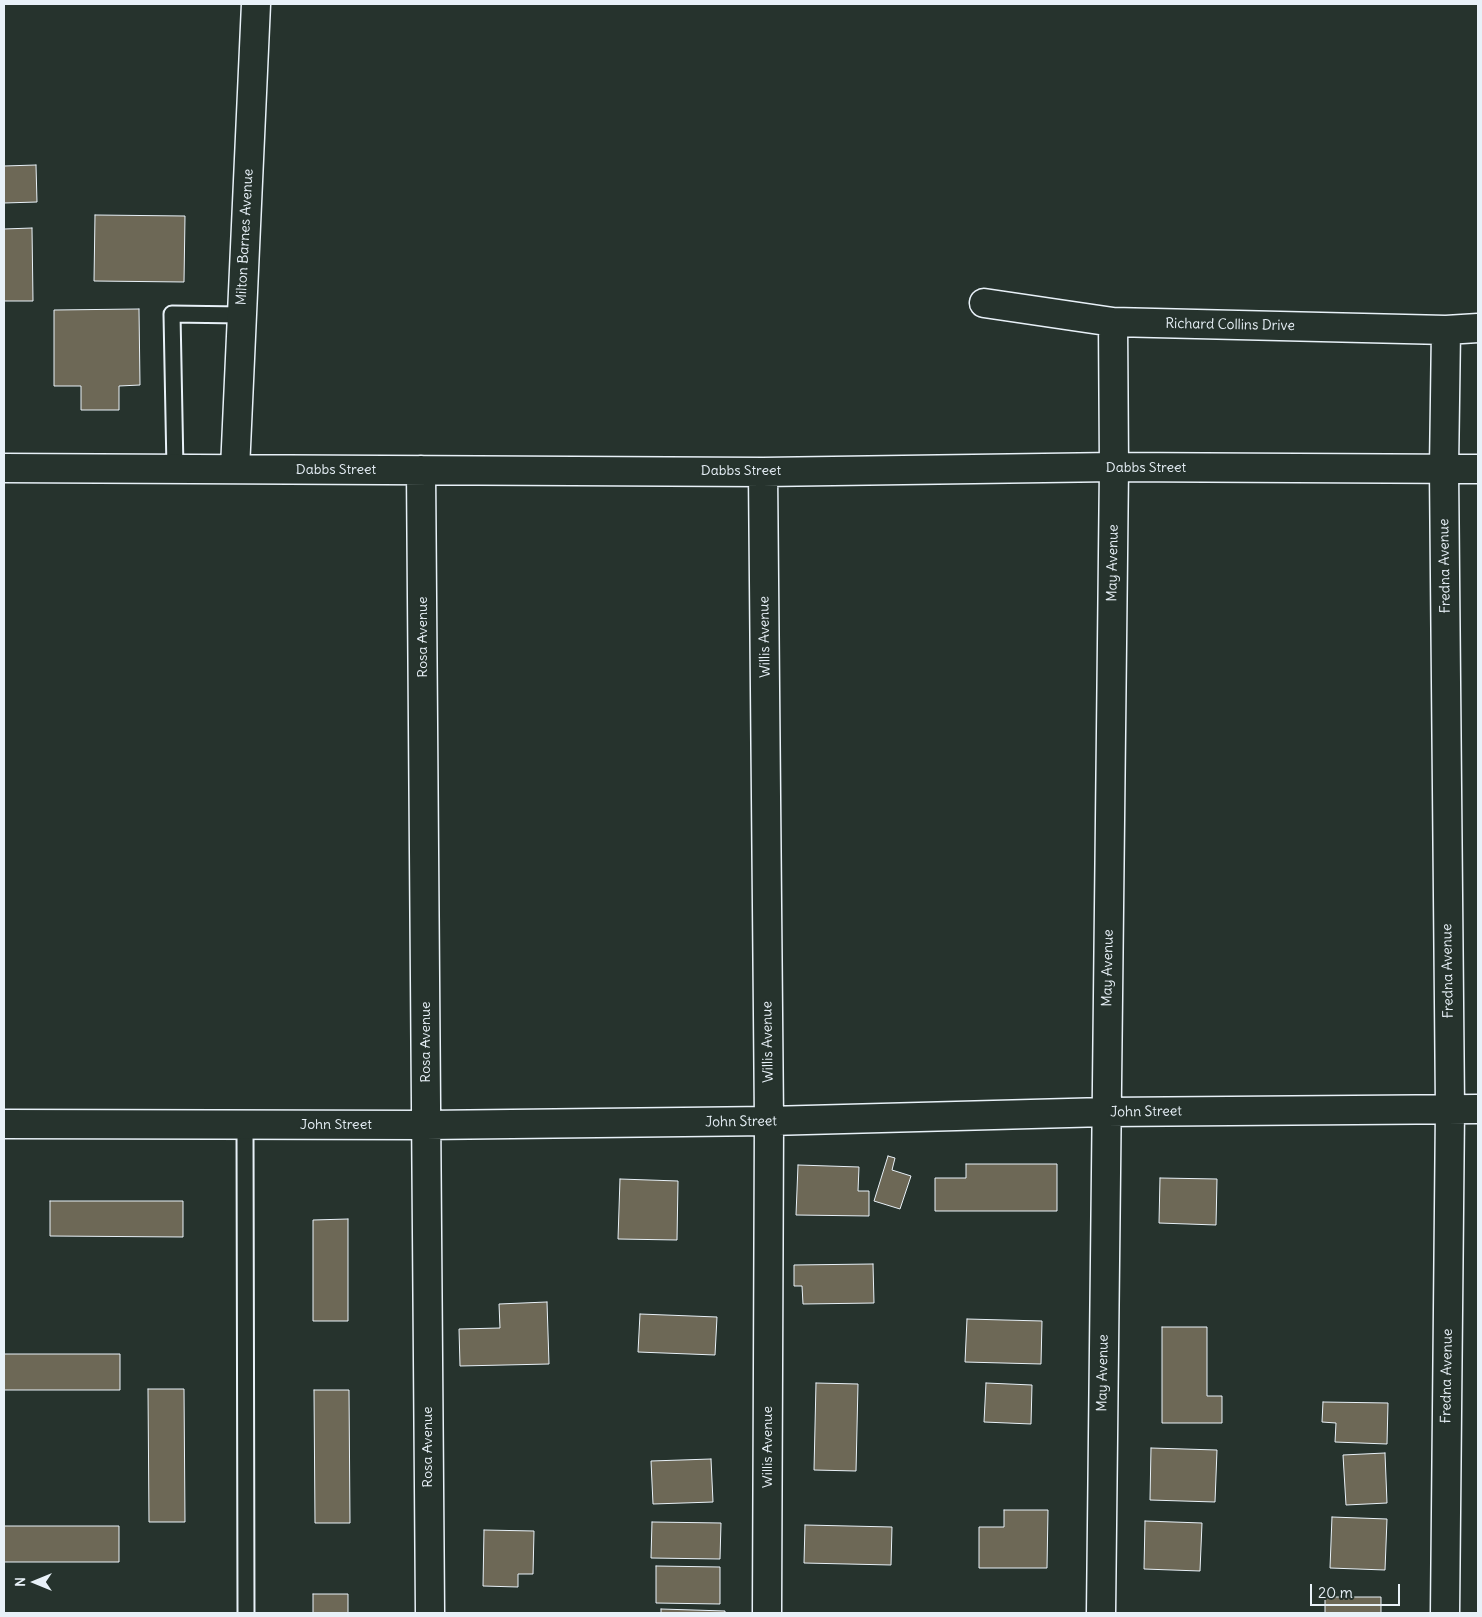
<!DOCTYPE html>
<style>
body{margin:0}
#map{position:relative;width:1482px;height:1617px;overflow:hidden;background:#26332d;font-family:Delius,sans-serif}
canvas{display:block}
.frame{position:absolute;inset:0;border:5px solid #e8f1f8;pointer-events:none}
.north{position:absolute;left:10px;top:1557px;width:50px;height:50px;-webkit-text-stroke:4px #26332d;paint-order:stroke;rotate:270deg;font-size:14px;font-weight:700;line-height:20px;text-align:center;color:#e8f1f8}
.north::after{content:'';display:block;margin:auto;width:18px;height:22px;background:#e8f1f8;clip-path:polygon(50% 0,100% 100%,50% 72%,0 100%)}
.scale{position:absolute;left:1310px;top:1584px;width:90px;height:22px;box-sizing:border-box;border:2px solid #e8f1f8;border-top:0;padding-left:6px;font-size:15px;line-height:18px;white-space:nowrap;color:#e8f1f8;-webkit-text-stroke:4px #26332d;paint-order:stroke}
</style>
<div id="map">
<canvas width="1482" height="1617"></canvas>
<div class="frame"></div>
<div class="north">N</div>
<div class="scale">20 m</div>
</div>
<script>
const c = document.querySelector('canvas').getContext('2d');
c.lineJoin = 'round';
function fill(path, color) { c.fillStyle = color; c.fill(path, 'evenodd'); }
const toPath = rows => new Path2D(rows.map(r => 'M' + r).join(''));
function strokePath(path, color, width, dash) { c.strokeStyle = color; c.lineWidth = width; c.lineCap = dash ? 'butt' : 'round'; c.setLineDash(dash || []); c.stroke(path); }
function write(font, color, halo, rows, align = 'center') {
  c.font = font + ' Delius,sans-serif'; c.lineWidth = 4; c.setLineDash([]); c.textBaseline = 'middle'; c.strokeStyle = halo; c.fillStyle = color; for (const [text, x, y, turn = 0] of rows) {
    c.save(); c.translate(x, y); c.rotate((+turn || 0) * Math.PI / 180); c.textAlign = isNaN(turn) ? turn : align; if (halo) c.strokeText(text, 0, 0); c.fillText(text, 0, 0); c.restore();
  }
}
const building = toPath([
 [36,165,37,202,4,203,4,166,36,165],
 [95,215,185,216,184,282,94,281,95,215],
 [32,228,33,301,4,301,4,229,32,228],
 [139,309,140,385,119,386,119,410,81,410,81,386,54,386,54,310,139,309],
 [888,1156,895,1158,892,1170,911,1176,900,1209,874,1201,888,1156],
 [966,1164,1057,1164,1057,1211,935,1211,935,1178,966,1178,966,1164],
 [798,1165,859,1167,858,1191,869,1191,869,1216,796,1215,798,1165],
 [1160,1178,1217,1179,1216,1225,1159,1223,1160,1178],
 [620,1179,678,1181,677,1240,618,1239,620,1179],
 [50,1201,183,1201,183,1237,50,1236,50,1201],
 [348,1219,348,1321,313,1321,313,1220,348,1219],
 [873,1264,874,1303,803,1304,802,1286,794,1286,794,1265,873,1264],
 [547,1302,549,1364,460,1366,459,1329,500,1328,499,1304,547,1302],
 [640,1314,717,1317,715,1355,638,1352,640,1314],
 [967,1319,1042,1321,1041,1364,965,1362,967,1319],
 [1162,1327,1207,1327,1207,1396,1222,1396,1222,1423,1162,1423,1162,1327],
 [4,1354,120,1354,120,1390,4,1390,4,1354],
 [816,1383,858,1384,856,1471,814,1470,816,1383],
 [986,1383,1032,1385,1031,1424,984,1422,986,1383],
 [148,1389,184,1389,185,1522,149,1522,148,1389],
 [314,1390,349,1390,350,1523,315,1523,314,1390],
 [1323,1402,1388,1403,1387,1444,1335,1442,1336,1423,1322,1422,1323,1402],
 [1151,1448,1217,1450,1215,1502,1150,1500,1151,1448],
 [1385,1453,1387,1503,1346,1505,1343,1455,1385,1453],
 [711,1459,713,1502,653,1504,651,1461,711,1459],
 [1004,1510,1048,1510,1047,1568,979,1568,979,1527,1004,1527,1004,1510],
 [1332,1517,1387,1519,1385,1570,1330,1568,1332,1517],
 [1145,1521,1202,1523,1200,1571,1144,1569,1145,1521],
 [652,1522,721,1523,720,1559,651,1558,652,1522],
 [805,1525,892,1527,891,1565,804,1563,805,1525],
 [4,1526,119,1526,119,1562,4,1562,4,1526],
 [484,1530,534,1531,533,1574,518,1574,518,1587,483,1586,484,1530],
 [656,1566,720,1567,720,1604,656,1603,656,1566],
 [313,1594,348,1594,348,1613,313,1613,313,1594],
 [1325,1597,1381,1597,1381,1613,1325,1613,1325,1597],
 [661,1609,725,1611,725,1613,661,1613,661,1609]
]);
const service = toPath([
 [175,469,172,314,242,315],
 [245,1126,246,1613]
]);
const minor = toPath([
 [984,303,1113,322,1446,330,1478,328],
 [4,468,763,472,1114,467,1478,469],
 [235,469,256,4],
 [421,470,430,1613],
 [763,472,769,1121,767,1613],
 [4,1124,426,1125,769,1121,1106,1112,1478,1109],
 [1101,1613,1114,467,1113,322],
 [1445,1613,1450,1108,1444,469,1446,330]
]);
const streetNames = [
 ["Milton Barnes Avenue",245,237,-87],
 ["Richard Collins Drive",1230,325,1],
 ["Dabbs Street",1146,468],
 ["Dabbs Street",336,470],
 ["Dabbs Street",741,471],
 ["May Avenue",1113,563,-89],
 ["Fredna Avenue",1445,566,-91],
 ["Rosa Avenue",423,637,-90],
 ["Willis Avenue",765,637,-91],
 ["May Avenue",1108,968,-89],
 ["Fredna Avenue",1448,971,-91],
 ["Rosa Avenue",426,1042,-90],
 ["Willis Avenue",768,1042,-91],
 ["John Street",1146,1112,-1],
 ["John Street",741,1122,-1],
 ["John Street",336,1125],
 ["May Avenue",1103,1373,-89],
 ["Fredna Avenue",1447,1376,-89],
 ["Rosa Avenue",428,1447,-90],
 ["Willis Avenue",768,1447,-90]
];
fill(building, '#6d6856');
strokePath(building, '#e8f1f8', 1);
strokePath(service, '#e8f1f8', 19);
strokePath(minor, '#e8f1f8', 31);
strokePath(service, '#26332d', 15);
strokePath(minor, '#26332d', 28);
write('14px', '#e8f1f8', '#26332d', streetNames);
</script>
